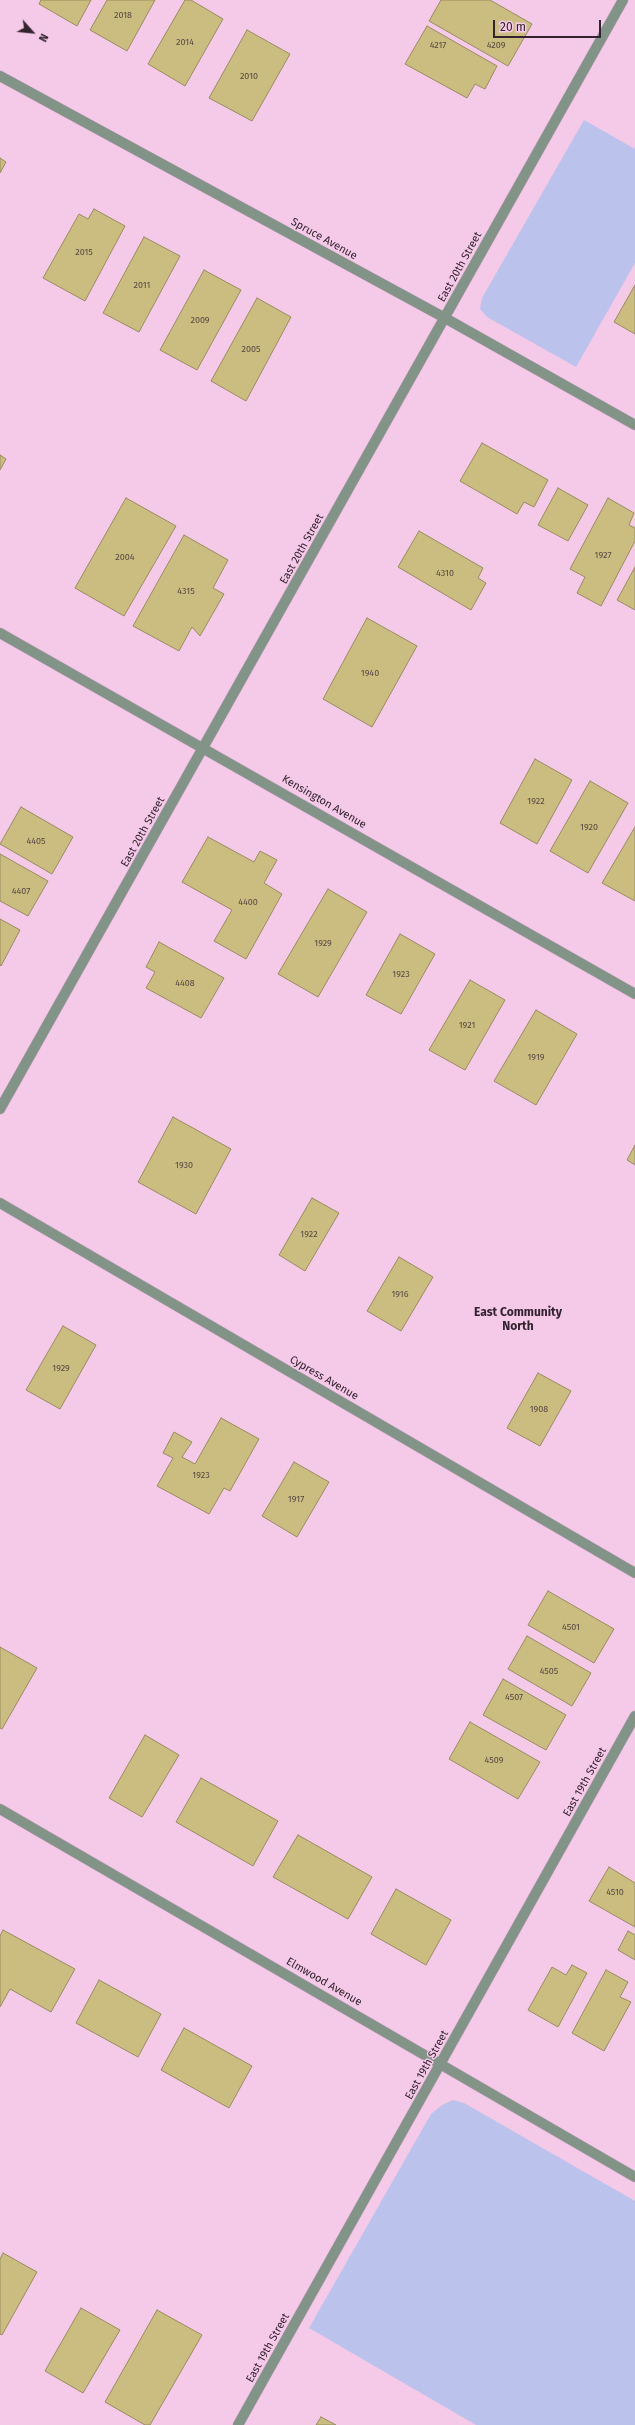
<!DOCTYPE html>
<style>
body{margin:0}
#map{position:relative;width:635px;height:2425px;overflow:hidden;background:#f5c9e8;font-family:"Fira Sans",sans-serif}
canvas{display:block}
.north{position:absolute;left:12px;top:12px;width:40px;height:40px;-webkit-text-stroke:3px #f5c9e8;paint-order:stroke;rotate:117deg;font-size:11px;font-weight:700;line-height:16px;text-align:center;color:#33232f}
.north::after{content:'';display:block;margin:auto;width:14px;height:18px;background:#33232f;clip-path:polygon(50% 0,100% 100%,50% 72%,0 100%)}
.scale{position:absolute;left:493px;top:20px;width:108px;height:18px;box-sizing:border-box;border:2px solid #33232f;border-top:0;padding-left:5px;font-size:12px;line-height:14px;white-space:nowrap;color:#33232f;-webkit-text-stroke:3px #f5c9e8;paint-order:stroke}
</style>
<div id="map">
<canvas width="635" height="2425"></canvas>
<div class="north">N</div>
<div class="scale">20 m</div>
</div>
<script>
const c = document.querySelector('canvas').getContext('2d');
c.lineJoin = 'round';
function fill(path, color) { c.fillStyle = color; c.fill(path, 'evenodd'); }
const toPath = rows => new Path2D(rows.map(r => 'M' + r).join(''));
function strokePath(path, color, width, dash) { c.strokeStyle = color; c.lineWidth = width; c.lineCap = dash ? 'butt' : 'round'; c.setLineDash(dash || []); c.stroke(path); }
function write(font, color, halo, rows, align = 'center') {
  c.font = font + ' "Fira Sans",sans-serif'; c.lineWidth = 3; c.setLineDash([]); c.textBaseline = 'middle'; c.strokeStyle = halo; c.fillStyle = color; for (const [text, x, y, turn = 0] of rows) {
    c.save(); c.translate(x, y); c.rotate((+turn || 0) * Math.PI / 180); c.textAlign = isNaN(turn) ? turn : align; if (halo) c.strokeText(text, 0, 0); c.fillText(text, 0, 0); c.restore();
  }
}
const green = toPath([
 [584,120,635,149,635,263,576,367,487,317,480,309,482,298],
 [453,2100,464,2103,635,2201,635,2425,476,2425,309,2328,431,2114,442,2105]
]);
const building = toPath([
 [41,0,91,0,77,26,39,4,41,0],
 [107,0,155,0,127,51,90,30,107,0],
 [185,0,191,0,223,19,185,86,148,64,185,0],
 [441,0,490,0,532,24,508,66,429,21,441,0],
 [427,26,497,66,485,89,475,84,467,98,405,64,427,26],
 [247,30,290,54,252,121,209,98,247,30],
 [0,158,6,162,0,173,0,158],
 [94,209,125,226,85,301,43,278,79,214,88,219,94,209],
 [144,237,180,256,139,332,103,313,144,237],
 [204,270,241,290,197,370,160,350,204,270],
 [635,285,635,334,614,322,635,285],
 [257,298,291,317,246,401,211,381,257,298],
 [482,443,548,480,534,507,524,502,517,514,460,481,482,443],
 [0,455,6,459,0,470,0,455],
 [558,488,588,505,568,541,538,525,558,488],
 [126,498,176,526,124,616,75,588,126,498],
 [608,498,634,513,629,525,635,528,635,541,601,606,577,593,585,577,570,569,608,498],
 [419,531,483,568,478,578,486,583,471,610,398,567,419,531],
 [184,535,228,560,213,588,224,594,200,636,192,627,179,651,133,626,184,535],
 [635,567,635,610,617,600,635,567],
 [367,618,417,646,372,727,323,699,367,618],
 [535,759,572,780,537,844,500,823,535,759],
 [590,781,628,803,588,873,550,851,590,781],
 [21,807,73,837,52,874,0,844,21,807],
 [635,827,635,901,602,883,635,827],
 [208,837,254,862,260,851,277,860,264,883,282,894,246,959,214,941,232,910,182,882,208,837],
 [0,854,48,881,28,916,0,901,0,854],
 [328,889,367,912,318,997,278,974,328,889],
 [0,919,20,930,1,966,0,965,0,919],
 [400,934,435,954,401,1014,366,995,400,934],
 [159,942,224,978,201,1018,146,988,155,972,146,967,159,942],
 [470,980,505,1000,465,1070,429,1050,470,980],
 [536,1010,577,1034,536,1105,494,1081,536,1010],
 [173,1117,231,1149,196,1214,138,1182,173,1117],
 [635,1145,635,1165,627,1160,635,1145],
 [312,1198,339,1213,305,1271,279,1255,312,1198],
 [399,1257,433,1277,401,1331,367,1311,399,1257],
 [63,1326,96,1345,60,1409,26,1390,63,1326],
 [538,1373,571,1391,540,1446,507,1428,538,1373],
 [221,1418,259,1439,230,1491,224,1488,209,1514,157,1486,173,1458,163,1453,174,1432,192,1442,182,1457,195,1464,221,1418],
 [294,1462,329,1482,297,1537,262,1516,294,1462],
 [548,1591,614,1629,594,1663,528,1625,548,1591],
 [527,1636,591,1673,572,1706,508,1669,527,1636],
 [0,1647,37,1668,2,1729,0,1728,0,1647],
 [503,1679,566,1715,546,1750,483,1715,503,1679],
 [470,1722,540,1762,518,1799,449,1759,470,1722],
 [145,1735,179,1755,142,1817,109,1798,145,1735],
 [201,1778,278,1821,253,1866,176,1822,201,1778],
 [298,1835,372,1877,348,1919,273,1877,298,1835],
 [609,1867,635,1883,635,1927,589,1901,609,1867],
 [396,1889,451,1920,426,1965,371,1934,396,1889],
 [3,1930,75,1969,51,2012,10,1989,0,2007,0,1936,3,1930],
 [628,1931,635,1935,635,1960,618,1950,628,1931],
 [572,1965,587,1973,558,2027,528,2010,552,1967,566,1975,572,1965],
 [606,1970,628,1982,620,1997,631,2002,604,2051,572,2033,606,1970],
 [99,1980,161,2014,138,2057,76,2023,99,1980],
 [184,2028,252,2066,229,2108,161,2070,184,2028],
 [3,2253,37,2272,2,2335,0,2334,0,2259,3,2253],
 [81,2308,120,2330,83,2393,45,2371,81,2308],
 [157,2310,202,2335,150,2425,145,2425,105,2402,157,2310],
 [321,2417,336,2425,316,2425,321,2417]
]);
const street = toPath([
 [0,76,445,318,635,425],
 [0,633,635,994],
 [0,1109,623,0],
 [0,1203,635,1573],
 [0,1809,635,2177],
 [238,2425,635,1716]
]);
const numberNames = [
 ["2018",123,15],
 ["2014",185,42],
 ["4217",438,45],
 ["4209",496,45],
 ["2010",249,76],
 ["2015",84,252],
 ["2011",142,285],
 ["2009",200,320],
 ["2005",251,349],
 ["1927",603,555],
 ["2004",125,557],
 ["4310",445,573],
 ["4315",186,591],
 ["1940",370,673],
 ["1922",536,801],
 ["1920",589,827],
 ["4405",36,841],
 ["4407",21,891],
 ["4400",248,902],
 ["1929",323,943],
 ["1923",401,974],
 ["4408",185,983],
 ["1921",467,1025],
 ["1919",536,1057],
 ["1930",184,1165],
 ["1922",309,1234],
 ["1916",400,1294],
 ["1929",61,1368],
 ["1908",539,1409],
 ["1923",201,1475],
 ["1917",296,1499],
 ["4501",571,1627],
 ["4505",549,1671],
 ["4507",514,1697],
 ["4509",494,1760],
 ["4510",615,1892]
];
const streetNames = [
 ["Spruce Avenue",324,239,29],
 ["East 20th Street",460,267,-61],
 ["East 20th Street",302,549,-61],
 ["Kensington Avenue",324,802,30],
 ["East 20th Street",143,832,-61],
 ["Cypress Avenue",324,1378,30],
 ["East 19th Street",585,1782,-61],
 ["Elmwood Avenue",324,1982,30],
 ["East 19th Street",427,2065,-61],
 ["East 19th Street",268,2348,-61]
];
const neighbourhoodNames = [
 ["East Community",518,1313],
 ["North",518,1327]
];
fill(green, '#bbc3ed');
fill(building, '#cbbd80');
strokePath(building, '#978c5f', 1);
strokePath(street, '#cea8c3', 11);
strokePath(street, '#819487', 10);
write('9px', '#594a43', null, numberNames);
write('11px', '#33232f', '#f5c9e8', streetNames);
write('bold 12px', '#33232f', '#f5c9e8', neighbourhoodNames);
</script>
